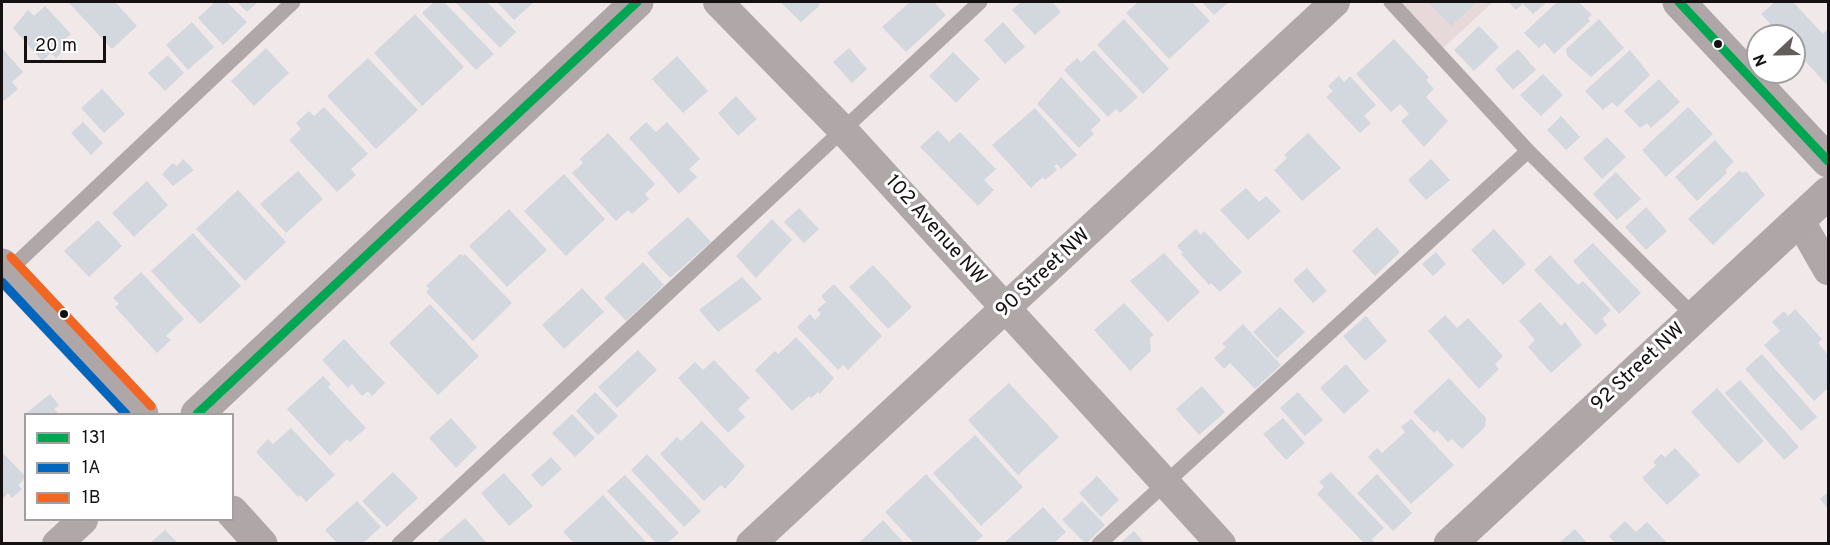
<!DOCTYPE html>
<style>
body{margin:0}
#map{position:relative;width:1830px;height:545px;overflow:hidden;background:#f0e8e9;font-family:Overpass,sans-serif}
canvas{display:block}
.frame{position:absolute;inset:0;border:3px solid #151011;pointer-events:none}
.legend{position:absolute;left:24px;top:413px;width:210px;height:108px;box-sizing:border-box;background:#fff;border:2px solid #a19fa0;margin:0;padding:8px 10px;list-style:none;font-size:18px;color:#151011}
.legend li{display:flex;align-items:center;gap:12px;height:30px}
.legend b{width:30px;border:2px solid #a19fa0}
.north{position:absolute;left:1746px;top:24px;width:60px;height:60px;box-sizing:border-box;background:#fff;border:2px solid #a19fa0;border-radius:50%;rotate:248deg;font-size:16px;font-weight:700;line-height:24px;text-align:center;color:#151011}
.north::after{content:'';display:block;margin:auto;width:21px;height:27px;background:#625c5d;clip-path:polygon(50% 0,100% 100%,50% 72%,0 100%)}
.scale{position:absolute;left:24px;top:36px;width:82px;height:27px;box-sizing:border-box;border:3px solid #151011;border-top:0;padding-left:8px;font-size:18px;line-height:21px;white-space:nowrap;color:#151011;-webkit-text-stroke:4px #fff;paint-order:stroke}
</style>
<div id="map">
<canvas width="1830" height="545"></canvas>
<div class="frame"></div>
<ul class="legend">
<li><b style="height:8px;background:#00a651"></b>131</li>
<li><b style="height:8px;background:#0065bd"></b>1A</li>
<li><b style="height:8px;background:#f26522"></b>1B</li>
</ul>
<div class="north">N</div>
<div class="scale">20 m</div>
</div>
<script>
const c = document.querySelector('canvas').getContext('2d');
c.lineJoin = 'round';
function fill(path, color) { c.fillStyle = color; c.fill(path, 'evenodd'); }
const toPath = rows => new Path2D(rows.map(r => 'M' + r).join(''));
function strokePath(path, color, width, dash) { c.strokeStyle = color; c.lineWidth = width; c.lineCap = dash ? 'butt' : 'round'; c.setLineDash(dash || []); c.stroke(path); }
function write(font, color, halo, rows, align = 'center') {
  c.font = font + ' Overpass,sans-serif'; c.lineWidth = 6; c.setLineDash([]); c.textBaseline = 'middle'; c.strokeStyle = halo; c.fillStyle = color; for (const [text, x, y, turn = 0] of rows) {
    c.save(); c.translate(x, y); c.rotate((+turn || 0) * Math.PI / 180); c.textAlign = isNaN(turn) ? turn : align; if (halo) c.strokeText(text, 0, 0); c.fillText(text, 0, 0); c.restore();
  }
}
const built = toPath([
 [1401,2,1493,2,1443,48]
]);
const building = toPath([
 [68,2,115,2,137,26,112,49],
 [215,2,227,2,247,22,223,45,198,18],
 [237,2,258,2,247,12],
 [434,2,444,2,494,54,476,70,422,13],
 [455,2,487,2,516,32,500,48],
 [497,2,534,2,514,20],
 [780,2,818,2,820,5,801,22],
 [910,2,934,2,946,15,906,52,882,27],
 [1021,2,1052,2,1061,12,1035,35,1012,10],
 [1138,2,1192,2,1210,21,1169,59,1126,13],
 [1202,2,1229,2,1214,15],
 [1428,2,1477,2,1451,26],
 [1508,2,1547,2,1533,14,1523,4,1516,10],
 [1557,2,1579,2,1592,15,1588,18,1590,21,1554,54,1545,43,1539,48,1524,33],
 [1775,2,1793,2,1823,34,1828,29,1828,86,1794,49,1794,36,1782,36,1761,14],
 [45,6,71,34,65,39,70,45,56,58,51,53,42,61,13,28,28,10,34,16],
 [415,14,464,67,422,106,374,53],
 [1124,19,1169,69,1143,94,1097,45],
 [1599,19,1624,48,1591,77,1567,56,1566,49],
 [192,22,214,47,188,70,166,45],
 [1003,22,1025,47,1005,64,984,40],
 [1479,26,1499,47,1474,71,1454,50],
 [1394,39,1429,77,1426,80,1434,89,1426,97,1448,121,1424,147,1401,121,1409,114,1400,104,1391,112,1356,74],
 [2,48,23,72,12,82,18,89,4,101,2,97],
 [266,48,289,73,254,106,231,81],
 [849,48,867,69,852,83,833,62],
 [1518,49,1536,70,1513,90,1495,69],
 [1094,50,1138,97,1120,113,1116,109,1108,117,1064,70,1077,58,1081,62],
 [1630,50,1650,75,1617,107,1612,102,1603,110,1585,91],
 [953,52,980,79,956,103,929,76],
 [168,55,184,73,165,91,148,73],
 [677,56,708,91,683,113,652,79],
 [368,58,418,110,376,149,327,96],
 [1543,74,1563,95,1541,116,1520,95],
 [1339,76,1344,82,1350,76,1376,105,1364,116,1371,123,1360,133,1326,97,1333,91,1328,86],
 [1061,77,1101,120,1091,130,1094,134,1079,148,1037,104],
 [1659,79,1680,102,1651,128,1647,123,1640,128,1624,111],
 [102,89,125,114,104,133,81,108],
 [736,96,757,119,738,136,718,113],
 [324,107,368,154,351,169,356,175,337,192,289,140,301,129,296,123,309,111,314,116],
 [1688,107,1713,134,1666,177,1642,150],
 [1035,108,1077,155,1061,169,1057,164,1054,166,1057,170,1045,180,1043,177,1031,188,992,145],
 [1561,116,1580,137,1566,150,1547,130],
 [83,122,103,143,91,155,71,133],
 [646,122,656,132,667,122,700,159,689,169,697,177,679,194,629,138],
 [938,130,949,142,960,132,996,169,984,180,994,190,978,206,920,147],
 [608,133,655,184,645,194,649,199,632,214,628,210,616,221,572,173,583,163,580,159],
 [1308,133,1341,168,1302,201,1274,170,1287,158,1284,155],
 [1607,137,1626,157,1602,179,1583,158],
 [1715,140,1734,162,1725,170,1727,173,1697,201,1675,177],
 [183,159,194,170,173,186,162,174,173,163,177,166],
 [1431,159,1450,180,1426,200,1408,180],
 [1740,170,1742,173,1746,171,1765,195,1713,245,1688,219],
 [298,171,323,199,286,233,260,204],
 [1616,172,1641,199,1617,220,1593,194],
 [564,174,605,219,566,256,524,211],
 [147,181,168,205,134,237,112,213],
 [1246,188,1259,202,1266,196,1281,211,1248,240,1220,210],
 [238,190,286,242,245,281,196,229],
 [1646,207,1667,231,1646,250,1625,227],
 [799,208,819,229,804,243,784,222],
 [509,209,547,250,507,287,469,246],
 [688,217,711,242,670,278,647,253],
 [772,219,792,240,756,278,736,256],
 [98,220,122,246,89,277,64,251],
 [1377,227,1400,252,1375,276,1352,251],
 [1196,229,1201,235,1204,231,1242,272,1220,292,1211,283,1209,285,1181,254,1183,253,1177,246],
 [1494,229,1526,264,1503,285,1471,250],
 [193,233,241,286,200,324,151,271],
 [1593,243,1641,293,1619,314,1573,261],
 [1436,252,1446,264,1433,276,1422,264],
 [1164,253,1200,292,1168,322,1130,281],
 [460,254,463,256,465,254,512,303,473,341,426,292,429,289,426,286],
 [1550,255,1578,285,1583,281,1611,310,1602,319,1607,325,1596,335,1534,270],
 [643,262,664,285,626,321,604,298],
 [873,265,912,307,888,329,849,287],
 [1307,268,1327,291,1313,303,1293,280],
 [141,272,184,319,166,336,171,340,157,353,115,307,119,304,113,298],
 [742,277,762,299,718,332,699,310],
 [834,284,882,336,848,370,843,365,838,370,797,327,810,314,815,320,821,314,817,310,826,302,821,296],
 [582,288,604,312,564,349,542,325],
 [1540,302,1561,326,1565,322,1582,345,1551,373,1528,347,1535,340,1519,321],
 [1124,303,1154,335,1150,338,1151,351,1130,371,1094,330],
 [430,304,479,356,438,395,389,343],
 [1280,307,1305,332,1277,358,1253,332],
 [1795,309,1822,339,1818,343,1828,355,1826,359,1828,362,1828,388,1814,401,1764,345,1780,331,1772,322,1784,311,1788,316],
 [1445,315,1457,328,1468,318,1503,356,1495,364,1499,369,1479,389,1428,331],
 [1366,316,1387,341,1365,361,1343,336],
 [1243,324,1281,365,1255,389,1230,363,1224,369,1214,358,1226,347,1222,344],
 [796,337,834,378,820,394,818,392,811,398,809,396,792,411,755,370,775,351,778,354],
 [344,339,385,383,372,396,368,391,362,396,352,384,348,388,322,360],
 [638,350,657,370,617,408,598,387],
 [1762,354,1817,417,1801,431,1745,369],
 [714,360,750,398,738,409,745,417,728,433,678,378,695,362,703,370],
 [1346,364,1369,391,1344,414,1320,388],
 [323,376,331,384,328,387,366,428,350,442,347,439,330,456,287,409],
 [1449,378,1486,418,1485,427,1462,449,1452,439,1448,442,1437,430,1434,433,1413,412],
 [1740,380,1799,447,1784,460,1725,393],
 [1009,383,1059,437,1018,475,968,420],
 [1202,386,1225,412,1199,435,1176,409],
 [1717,388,1764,441,1738,464,1691,412],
 [595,392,618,416,598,435,576,411],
 [1298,392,1323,420,1305,436,1280,408],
 [50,394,59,405,54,409,59,414,25,414],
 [572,414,595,438,575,457,552,433],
 [451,418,477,447,456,468,429,438],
 [1283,418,1305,443,1286,460,1263,434],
 [1411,419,1454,465,1411,504,1368,457,1377,448,1382,453,1405,432,1401,427],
 [702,421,745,466,725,489,721,485,704,501,660,454,677,437,681,441],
 [291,428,335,475,306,502,300,495,298,497,256,452,268,439,273,444],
 [975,435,1023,487,981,526,933,473],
 [1675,448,1700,475,1667,505,1642,478,1656,465,1653,462,1661,454,1665,457],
 [2,452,26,477,18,485,22,489,12,498,8,493,2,500],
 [647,454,701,511,684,527,631,470],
 [551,457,562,469,542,487,531,475],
 [393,472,418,498,387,527,362,501],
 [1331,472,1384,528,1372,539,1374,543,1364,543,1317,494,1324,487,1319,482],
 [504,473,533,506,509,526,481,493],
 [926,474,983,536,974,543,914,543,885,512],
 [1377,474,1412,513,1393,531,1357,493],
 [625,475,679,533,667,543,656,543,607,491],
 [1097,476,1119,500,1101,517,1079,493],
 [1828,492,1828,509,1820,499],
 [603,495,647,543,574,543,563,532],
 [357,501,381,527,363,543,337,543,325,530],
 [1082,501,1105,525,1086,544,1062,520],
 [1043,507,1066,532,1054,543,1004,543],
 [465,518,486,542,441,543,438,541],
 [883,520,904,543,858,543,863,539],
 [1625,521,1636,532,1647,522,1667,543,1615,543,1609,536],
 [1575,529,1587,543,1559,543],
 [165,530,178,543,150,543],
 [1134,531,1144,543,1120,543]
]);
const lane = toPath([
 [1391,2,1528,151,1695,317],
 [5,274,293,2],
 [399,544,980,2],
 [1099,544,1528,151]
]);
const street = toPath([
 [718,2,842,129,1221,544],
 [1800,221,1828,270],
 [57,544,83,520],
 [751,544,1335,2]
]);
const secondary = toPath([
 [1679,2,1828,161],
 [2,265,142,414],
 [197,414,637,2],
 [232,512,261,544],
 [1450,544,1828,193]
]);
const bus1 = toPath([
 [1679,2,1828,161],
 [197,414,637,2]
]);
const bus2 = toPath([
 [2,282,126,414]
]);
const bus3 = toPath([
 [11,257,151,406]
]);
const markers = [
 [1718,44,5,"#151011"],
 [64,314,5,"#151011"]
];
const streetNames = [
 ["102 Avenue NW",935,231,48],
 ["90 Street NW",1044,274,-43],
 ["92 Street NW",1639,368,-43]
];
fill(built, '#e7d8d9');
fill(building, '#d3d8de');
strokePath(lane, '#afa7a8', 15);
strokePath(street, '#afa7a8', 30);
strokePath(secondary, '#afa6a7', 33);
strokePath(bus1, '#00a651', 9);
strokePath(bus2, '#0065bd', 9);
strokePath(bus3, '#f26522', 9);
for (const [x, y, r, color] of markers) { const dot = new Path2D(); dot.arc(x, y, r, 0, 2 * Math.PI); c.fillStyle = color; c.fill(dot); strokePath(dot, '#fff', 2); }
write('20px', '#151011', '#fff', streetNames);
</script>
